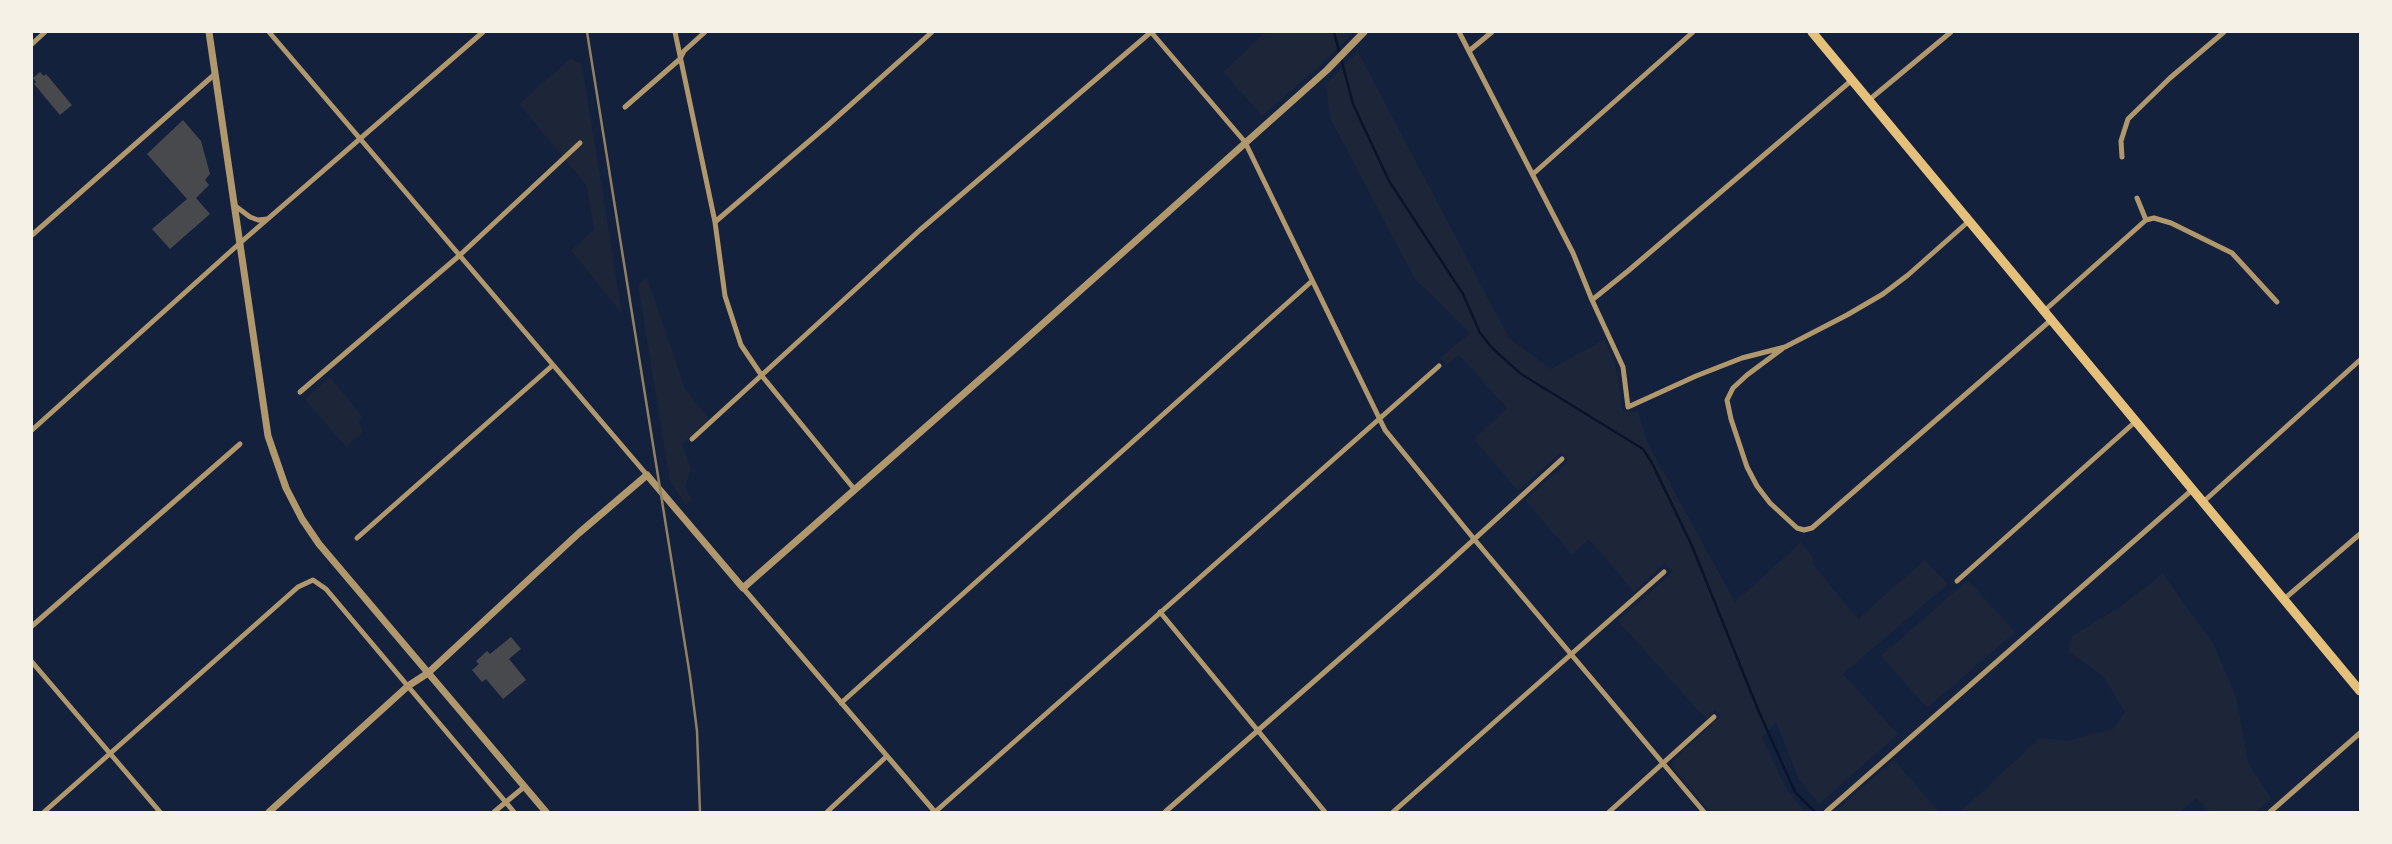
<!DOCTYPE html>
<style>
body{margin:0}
#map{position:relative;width:2392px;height:844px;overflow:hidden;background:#14213d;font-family:Inter,sans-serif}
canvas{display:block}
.frame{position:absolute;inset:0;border:33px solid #f6f1e7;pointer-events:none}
</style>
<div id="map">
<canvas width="2392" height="844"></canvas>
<div class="frame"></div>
</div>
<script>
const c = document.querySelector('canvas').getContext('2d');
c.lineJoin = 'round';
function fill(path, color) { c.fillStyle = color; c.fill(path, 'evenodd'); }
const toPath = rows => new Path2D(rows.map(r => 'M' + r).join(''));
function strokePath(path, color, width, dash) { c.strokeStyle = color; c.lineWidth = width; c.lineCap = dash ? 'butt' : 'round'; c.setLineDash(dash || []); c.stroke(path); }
const green = toPath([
 [1266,32,1354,32,1325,61,1262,116,1223,72],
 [1358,52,1509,338,1551,369,1605,339,1616,369,1623,411,1638,412,1648,444,1735,602,1801,542,1813,557,1813,564,1858,619,1925,560,1948,584,1843,674,1898,734,1819,804,1799,780,1776,722,1762,738,1787,790,1805,812,1711,812,1673,768,1673,761,1721,716,1715,710,1706,719,1618,621,1673,572,1665,563,1634,592,1589,539,1572,555,1525,500,1569,461,1561,452,1518,491,1474,439,1507,408,1459,355,1447,365,1440,358,1470,333,1415,279,1330,118,1326,84],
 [570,59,582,64,622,314,571,250,594,230,587,186,519,104],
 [647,277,685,389,709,419,682,444,691,469,685,487,691,499,686,505,670,482,638,285],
 [330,377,362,416,359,422,363,432,346,447,305,399],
 [2163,574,2214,645,2236,697,2248,762,2271,799,2256,812,2210,812,2196,798,2180,812,1960,812,2040,738,2067,741,2113,729,2125,712,2103,676,2069,652,2072,636,2118,608],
 [1968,580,2015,632,1927,708,1881,656],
 [1894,760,1939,812,1834,812]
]);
const stream = toPath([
 [1334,32,1353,104,1389,181,1463,294,1480,333,1492,348,1521,374,1643,449,1652,463,1692,546,1759,712,1795,792,1815,812]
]);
const building = toPath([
 [40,72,44,76,46,74,72,105,60,115,34,84,36,82,33,78],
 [183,120,201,141,210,174,205,180,209,185,196,198,210,214,170,249,152,229,187,199,147,154],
 [511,637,521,649,509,659,526,680,503,699,486,679,482,682,472,670,479,664,476,661,487,651,490,654]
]);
const minor = toPath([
 [269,32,647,475],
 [675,32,715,222,725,296,741,345,762,376,855,490],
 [1459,32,1573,253,1592,300,1623,367,1628,407,1696,376,1742,358,1785,347,1847,315,1883,294,1908,275,1969,221],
 [32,44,45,32],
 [1469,51,1492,32],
 [1869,100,1951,32],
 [625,107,680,59,684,51,705,32],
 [2122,157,2121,141,2128,119,2170,78,2224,32],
 [1533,174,1693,32],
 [2137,198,2146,220],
 [234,205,250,217,258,220,267,219],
 [2146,220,2154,218,2171,223,2232,253,2277,302],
 [715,222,828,125,932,32],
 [32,235,215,74],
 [1592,300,1628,271,1852,80],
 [2044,311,2146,220],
 [1782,349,1747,375,1733,388,1727,400,1731,419,1747,467,1757,486,1770,503,1797,528,1804,530,1812,528,2051,320],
 [300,392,460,255,580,143],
 [32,430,240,243,483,32],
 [692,439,920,230,1151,32,1245,142,1385,430,1474,539,1704,812],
 [2202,503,2360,360],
 [357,538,553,365],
 [1957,581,2135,422],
 [743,588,935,812],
 [2283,600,2360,534],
 [1160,612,1325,812],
 [32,626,240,444],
 [32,662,160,812],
 [841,703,1312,281],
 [44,812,298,587,313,580,326,589,514,812],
 [494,812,524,787],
 [827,812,887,756],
 [935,812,1439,366],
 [1165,812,1434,576,1562,459],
 [1393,812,1664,572],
 [1609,812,1714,717],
 [1826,812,2192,490],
 [2270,812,2360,733]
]);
const tertiary = toPath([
 [209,32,268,436,286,488,302,519,319,544,546,812],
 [269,812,408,686,428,673,579,533,647,475,743,588,1018,346,1327,70,1364,32]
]);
const primary = toPath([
 [1812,32,2360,691]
]);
const rail = toPath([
 [587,32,690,676,697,731,700,812]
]);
fill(green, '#1d2539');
strokePath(stream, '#0b132b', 2.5);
fill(building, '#48494c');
strokePath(minor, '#b1986c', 5);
strokePath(tertiary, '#b1986c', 7);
strokePath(primary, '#e5c07b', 9);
strokePath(rail, '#918062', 2.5);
</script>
